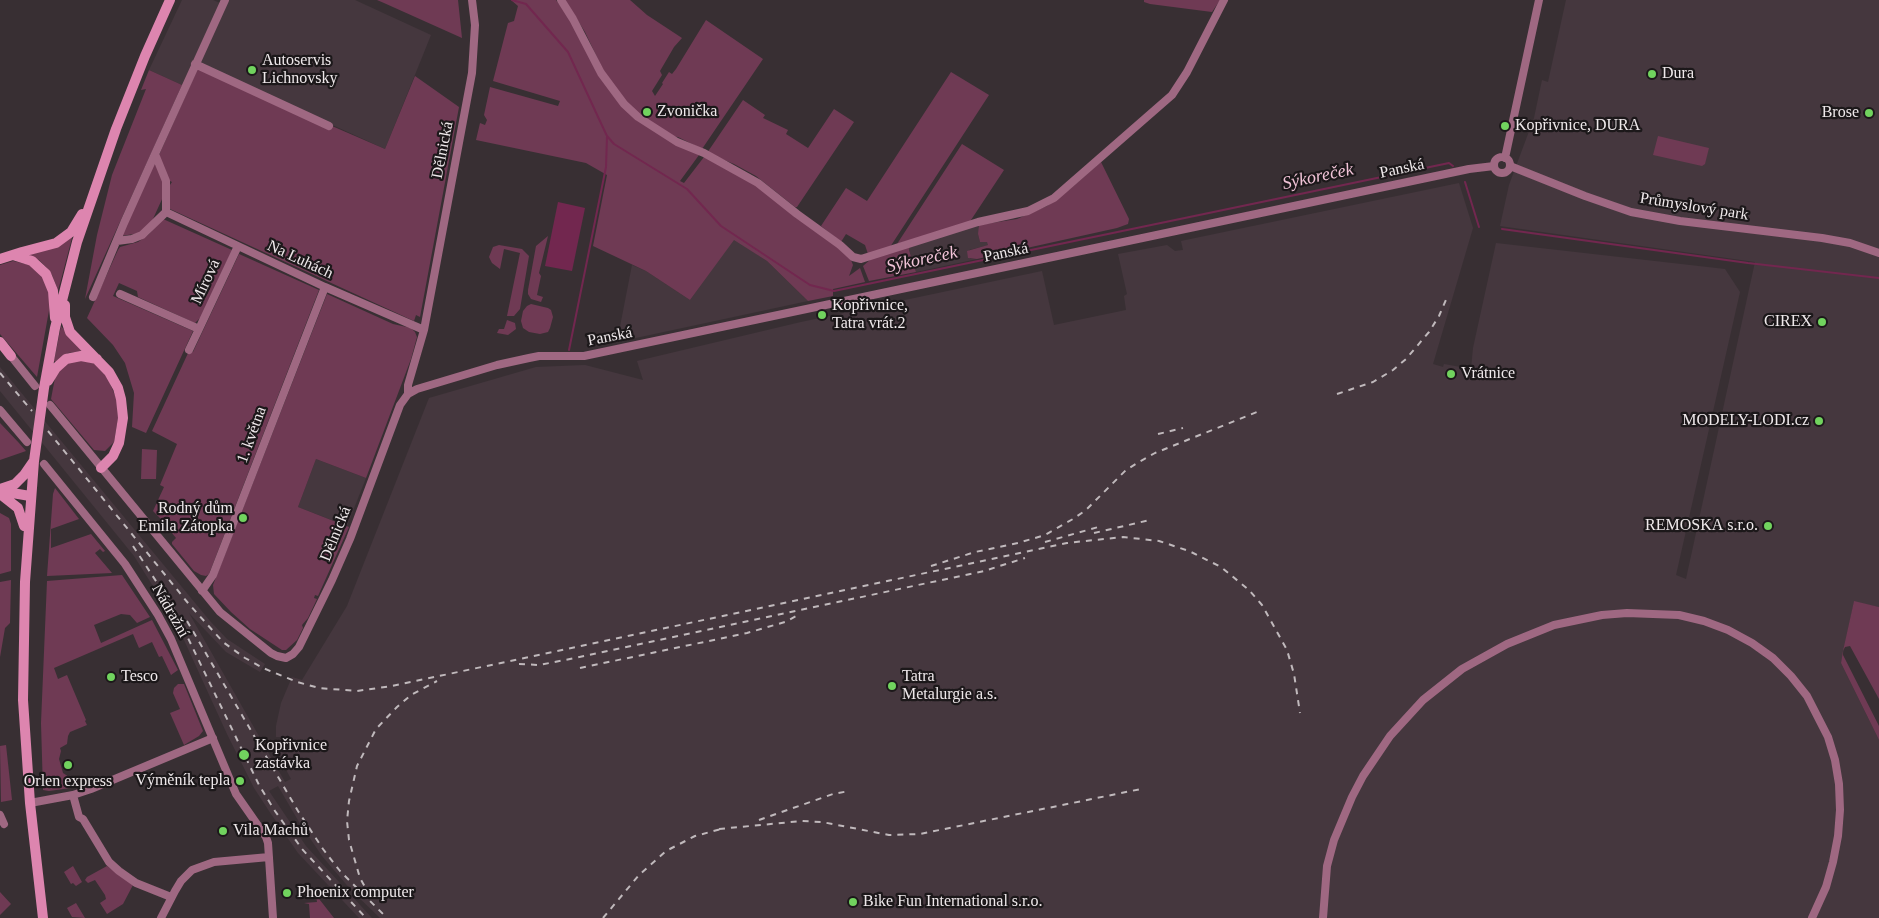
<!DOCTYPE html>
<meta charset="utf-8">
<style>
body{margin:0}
canvas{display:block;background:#382f33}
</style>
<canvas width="1879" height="918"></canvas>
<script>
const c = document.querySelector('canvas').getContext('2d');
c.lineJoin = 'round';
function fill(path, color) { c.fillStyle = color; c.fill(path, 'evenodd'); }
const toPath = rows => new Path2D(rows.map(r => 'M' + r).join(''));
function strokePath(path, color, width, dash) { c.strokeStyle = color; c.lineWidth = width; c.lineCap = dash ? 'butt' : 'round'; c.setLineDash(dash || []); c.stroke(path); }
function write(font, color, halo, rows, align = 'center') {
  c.font = font + ' "Times New Roman",serif'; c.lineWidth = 4.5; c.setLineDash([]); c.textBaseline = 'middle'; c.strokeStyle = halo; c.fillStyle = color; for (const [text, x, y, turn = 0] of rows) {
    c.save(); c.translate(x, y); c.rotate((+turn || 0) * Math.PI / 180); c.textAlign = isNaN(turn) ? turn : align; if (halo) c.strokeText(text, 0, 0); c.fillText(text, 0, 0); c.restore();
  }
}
const built = toPath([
 [182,0,213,0,220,3,182,85,149,70],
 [228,0,355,0,431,35,385,149,199,64],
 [1566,0,1879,0,1879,607,1854,602,1841,663,1879,740,1879,918,380,918,351,890,322,856,299,822,278,786,269,791,306,846,372,918,359,918,298,853,271,814,254,788,227,734,184,640,168,610,134,556,0,391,0,367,210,621,227,639,265,664,260,672,226,652,189,613,285,782,291,779,281,760,280,737,276,737,276,726,281,703,292,677,302,680,347,606,429,398,536,367,585,365,643,380,637,361,801,322,1042,271,1054,325,1126,310,1124,296,1127,294,1118,254,1167,245,1175,251,1183,250,1181,241,1459,183,1473,228,1433,364,1443,367,1444,364,1471,369,1473,348,1496,243,1725,269,1740,292,1676,575,1686,579,1755,262,1500,226,1509,185,1534,118,1542,80,1548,82],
 [1013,218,1014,219,1000,221,978,234,980,242,987,242,989,243,989,245,969,250,970,259,977,259,916,272,909,250,910,246,979,224],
 [734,239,767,261,808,301,617,342,632,265,646,271,690,300],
 [316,459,366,478,347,526,298,507]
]);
const green = toPath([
 [377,0,458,0,462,38,384,3],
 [511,0,556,0,572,22,625,108,699,155,680,181,684,183,704,157,752,178,837,247,851,260,853,265,849,276,860,268,865,282,833,289,833,296,808,301,767,261,734,240,690,300,646,271,593,246,607,175,586,163,476,140,480,123,485,125,487,120,484,115,490,87,558,106,560,101,493,81,508,23,514,21,518,6],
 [565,0,630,0,647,15,682,38,674,47,660,71,662,75,652,91,655,96,663,84,662,83,669,72,672,74,676,69,706,20,763,59,702,149,678,137,671,136,636,114,606,76,585,32],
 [1144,0,1220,0,1212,12,1150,4,1144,2],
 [198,68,385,149,415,76,459,107,420,317,416,315,414,321,170,209,170,185,172,182,168,180,159,155],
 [149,70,182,85,85,299,97,235,112,175,146,89,141,90],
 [951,72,989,95,892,244,890,247,868,254,865,245,846,234,841,242,821,226,846,188,867,201],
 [743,100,765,115,763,118,788,130,786,134,808,148,834,109,854,122,797,207,795,207,756,176,734,164,707,153],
 [1658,136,1709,148,1705,164,1702,166,1653,155],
 [962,144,1004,170,969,223,897,244],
 [1101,162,1129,219,1128,224,1117,228,977,259,968,258,967,251,988,245,987,242,980,242,978,234,979,225,1017,219,1047,206,1070,189],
 [155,164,164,181,163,197,152,221,140,233,121,236,153,165],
 [163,219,232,250,201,317,195,323,138,297,137,291,119,283,113,296,193,331,146,433,132,427,134,393,125,363,113,345,87,318,118,250,120,247,138,242,148,235],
 [73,234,61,280,58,290,52,275,46,267,39,260,29,255],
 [548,236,539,273,541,276,537,295,543,297,541,302,531,299,528,294,528,290,536,246],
 [499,245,522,249,529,256,520,309,514,316,507,316,520,253,504,249,500,269,492,263,489,257,493,247],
 [910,246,909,250,916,272,869,281,863,266,871,259],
 [239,254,319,290,209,574,206,576,201,575,194,571,172,544,172,542,176,538,159,517,153,511,164,487,160,485,177,444,152,431,189,351,193,352],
 [13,261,30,265,40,273,48,287,50,305,37,377,0,334,0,265],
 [327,294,393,324,411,328,415,332,417,337,411,359,366,478,316,459,298,507,349,527,318,596,315,595,314,598,317,599,308,618,302,625,303,628,297,640,286,650,282,650,250,629,231,612,214,594,213,585],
 [531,304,548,308,551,310,553,317,550,328,548,332,540,334,529,332,523,328,521,321,523,311,527,306],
 [507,320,515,323,516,329,508,335,497,333,499,329,504,329],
 [61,326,82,351,68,353,56,362,54,361],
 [77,360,94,363,102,370,108,379,117,400,118,418,114,442,105,451,94,450,51,399,55,378,59,370,68,363],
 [0,423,19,443,26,451,0,460],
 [142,449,157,450,156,479,141,479],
 [55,488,79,519,51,529,51,548,91,534,105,551,103,552,100,549,95,553,112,573,47,576,53,494],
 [0,513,9,518,11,524,11,571,0,574],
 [122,575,150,617,137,623,130,615,121,614,94,625,101,643,152,620,178,670,171,675,162,656,159,657,152,642,139,648,133,634,54,668,58,679,67,675,86,720,85,721,87,725,70,732,68,736,67,744,60,748,61,751,59,759,63,773,69,777,80,776,82,780,82,785,78,787,49,791,43,790,41,723,47,581],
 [11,580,10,623,5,628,0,657,0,582],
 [1854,601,1879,607,1879,699,1850,646,1845,647,1843,651,1843,655,1879,726,1879,740,1841,663,1843,651],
 [178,684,184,684,203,731,199,736,184,745,170,713,180,709,173,693,174,688],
 [6,745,12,800,1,802,0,746],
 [73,866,82,882,76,886,73,883,71,884,64,872],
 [107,866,133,885,123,904,107,914,100,903,106,899,105,895,95,880,88,883,85,880,87,877],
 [0,892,11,904,0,915],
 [316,895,334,918,310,918,309,904,304,903,317,902],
 [76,903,85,918,72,917,67,908]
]);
const water = toPath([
 [558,202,585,208,572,271,545,266]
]);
const stream = toPath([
 [512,0,526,4,568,52,599,119,607,136,614,144,687,189,721,226,810,285,834,291,1449,163,1453,166],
 [1465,182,1479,227],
 [1502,229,1748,263,1879,278],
 [569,350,606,167,607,136]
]);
const street = toPath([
 [561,0,573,19,601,73,624,104,638,117,677,142,704,153,758,183,797,214,840,245,853,257,861,259,978,222,1028,211,1054,198,1172,95,1187,72,1224,0],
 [195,64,329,126],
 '1494 165a8 8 0 1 1 16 0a8 8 0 1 1-16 0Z',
 [1505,158,1539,0],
 [1510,166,1585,196,1631,212,1680,221,1822,238,1850,243,1879,253],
 [166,212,325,287,424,330],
 [117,241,132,239,142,235,166,212,166,181,155,154,225,0],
 [120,294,199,329,238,246],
 [93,297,124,223,155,154],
 [189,350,199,329],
 [11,356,35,386],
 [408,394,408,385,424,330,472,73,475,25,472,0],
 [50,405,220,612,271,653,277,656,286,658,293,654,299,647,332,580,350,539,400,405,408,394,417,389,497,365,529,358,539,356,584,356,1469,169,1494,166],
 [0,410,27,442],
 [44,464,125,564,158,615,171,639,236,794,266,837,268,843,273,918],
 [202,591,213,575,325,287],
 [73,795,79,817,83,819,109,862,119,871,136,883,171,897],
 [30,803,73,795,91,789,213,738],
 [0,815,4,824],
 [161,918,175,891,181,881,192,870,214,862,269,857],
 [1323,918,1327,866,1334,840,1352,797,1363,776,1390,736,1423,700,1462,669,1507,644,1554,625,1602,615,1627,613,1679,615,1704,621,1728,630,1752,643,1773,658,1791,676,1807,696,1828,737,1835,760,1839,784,1840,810,1838,836,1833,862,1826,887,1812,918]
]);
const secondary = toPath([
 [13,255,32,261,46,274,53,291,55,318],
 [0,259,22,252,56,243,71,232,82,214],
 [65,305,65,317,70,332,109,372,118,388,121,399,123,418,119,443,113,456,101,468],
 [0,342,11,356],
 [48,381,56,368,66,359,81,356,97,359],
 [0,489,15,484,24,475,33,462],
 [0,491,30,496],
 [0,494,18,508,24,526],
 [43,918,30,803,23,700,25,582,34,461,44,388,55,328,77,242,116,129,145,56,170,0]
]);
const rail = toPath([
 [0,373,32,411],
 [1337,394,1373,382,1393,370,1406,359,1429,332,1439,316,1448,295],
 [48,431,188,603,223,642,245,658,263,668,297,682,319,688,357,691,392,686,1067,543,1123,537,1159,541,1189,551,1221,567,1249,590,1262,605,1287,650,1294,674,1300,713],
 [1158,434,1183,428],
 [1094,533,1150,520],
 [1045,542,1102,526],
 [133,546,173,607,259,785,275,811,302,849,366,918],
 [931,566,975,552,1018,543,1045,535,1073,519,1086,510,1126,470,1139,462,1155,453,1257,412],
 [187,621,298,811,323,849,340,871,387,918],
 [519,664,539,665,565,660,984,571,1025,558],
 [580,668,747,633,785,622,800,614],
 [759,820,833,794,849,791],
 [719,829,802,821,822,822,889,835,920,834,1141,789],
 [370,896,360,878,349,840,347,821,349,801,357,766,376,729,397,707,411,695,437,681],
 [603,918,639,875,666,851,695,836,725,828]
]);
const markers = [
 [252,70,5,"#71d35e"],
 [1652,74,5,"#71d35e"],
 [647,112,5,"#71d35e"],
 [1869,113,5,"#71d35e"],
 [1505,126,5,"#71d35e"],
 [822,315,5,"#71d35e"],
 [1822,322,5,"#71d35e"],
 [1451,374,5,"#71d35e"],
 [1819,421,5,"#71d35e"],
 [243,518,5,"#71d35e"],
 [1768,526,5,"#71d35e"],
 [111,677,5,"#71d35e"],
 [892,686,5,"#71d35e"],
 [244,755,6,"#71d35e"],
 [68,765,5,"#71d35e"],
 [240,781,5,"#71d35e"],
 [223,831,5,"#71d35e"],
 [287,893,5,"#71d35e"],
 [853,902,5,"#71d35e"]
];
const poiNames = [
 ["Autoservis",262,61],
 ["Lichnovsky",262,79],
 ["Dura",1662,74],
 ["Zvonička",657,112],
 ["Brose",1859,113,"right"],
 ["Kopřivnice, DURA",1515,126],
 ["Kopřivnice,",832,306],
 ["Tatra vrát.2",832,324],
 ["CIREX",1812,322,"right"],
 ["Vrátnice",1461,374],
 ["MODELY-LODI.cz",1809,421,"right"],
 ["Rodný dům",233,509,"right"],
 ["Emila Zátopka",233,527,"right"],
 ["REMOSKA s.r.o.",1758,526,"right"],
 ["Tesco",121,677],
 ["Tatra",902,677],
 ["Metalurgie a.s.",902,695],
 ["Kopřivnice",255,746],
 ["zastávka",255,764],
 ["Výměník tepla",230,781,"right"],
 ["Orlen express",68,782,"center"],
 ["Vila Machů",233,831],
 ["Phoenix computer",297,893],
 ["Bike Fun International s.r.o.",863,902]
];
const streetNames = [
 ["Dělnická",443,150,-79],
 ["Panská",1402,169,-12],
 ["Průmyslový park",1694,207,9],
 ["Panská",1006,253,-12],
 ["Na Luhách",300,260,25],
 ["Mírová",206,282,-65],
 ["Panská",610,337,-11],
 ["1. května",252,435,-70],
 ["Dělnická",336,534,-68],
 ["Nádražní",170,611,60]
];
const waterNames = [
 ["Sýkoreček",1318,177,-12],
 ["Sýkoreček",922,260,-12]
];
fill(built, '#45373e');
fill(green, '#6f3a54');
fill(water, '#72274f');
strokePath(stream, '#72274f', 2);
strokePath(street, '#9f6882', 8);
strokePath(secondary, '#dd85af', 10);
strokePath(rail, '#c0b9bc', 2, [6, 6]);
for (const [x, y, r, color] of markers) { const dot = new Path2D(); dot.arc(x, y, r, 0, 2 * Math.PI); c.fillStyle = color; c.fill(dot); strokePath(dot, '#1c181a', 2); }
write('16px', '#efe9eb', '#1c181a', poiNames, 'left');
write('16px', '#efe9eb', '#1c181a', streetNames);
write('italic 18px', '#f2c4d8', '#1c181a', waterNames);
</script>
